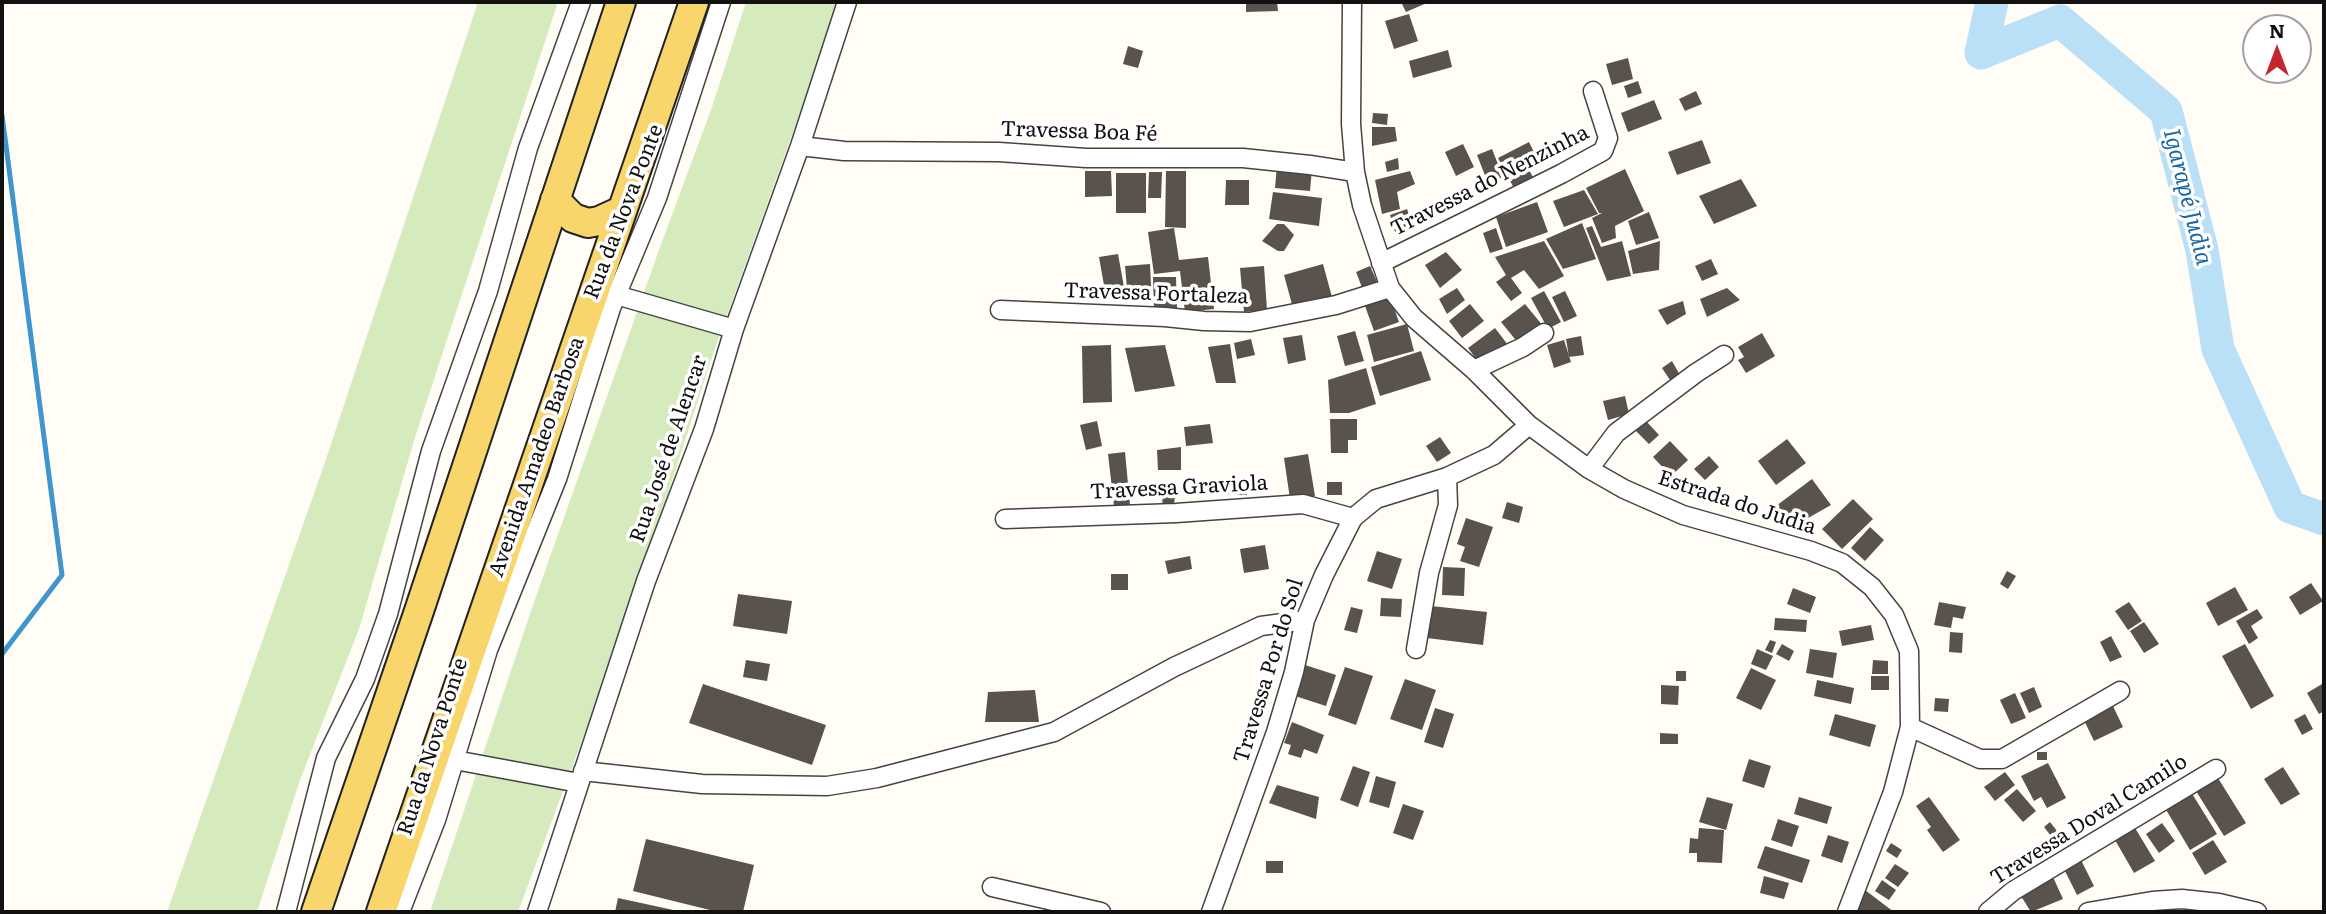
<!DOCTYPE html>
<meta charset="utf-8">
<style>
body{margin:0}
#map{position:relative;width:2326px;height:914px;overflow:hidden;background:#fffdf5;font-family:Literata,serif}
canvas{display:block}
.frame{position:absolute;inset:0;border:4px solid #111;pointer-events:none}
.north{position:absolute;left:2242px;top:14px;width:70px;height:70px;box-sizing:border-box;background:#fff;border:2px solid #a0a0a0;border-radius:50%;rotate:0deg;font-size:19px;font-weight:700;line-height:28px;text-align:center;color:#111}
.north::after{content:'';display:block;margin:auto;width:24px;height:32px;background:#c4262e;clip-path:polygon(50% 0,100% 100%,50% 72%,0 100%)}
</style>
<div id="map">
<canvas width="2326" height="914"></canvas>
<div class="frame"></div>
<div class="north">N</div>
</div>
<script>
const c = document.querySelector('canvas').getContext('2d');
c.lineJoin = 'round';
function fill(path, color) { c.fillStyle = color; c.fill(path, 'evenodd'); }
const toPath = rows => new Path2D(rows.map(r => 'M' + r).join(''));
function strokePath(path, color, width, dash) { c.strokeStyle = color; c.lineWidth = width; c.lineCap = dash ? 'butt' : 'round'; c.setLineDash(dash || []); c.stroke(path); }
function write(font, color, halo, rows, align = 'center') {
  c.font = font + ' Literata,serif'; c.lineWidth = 7; c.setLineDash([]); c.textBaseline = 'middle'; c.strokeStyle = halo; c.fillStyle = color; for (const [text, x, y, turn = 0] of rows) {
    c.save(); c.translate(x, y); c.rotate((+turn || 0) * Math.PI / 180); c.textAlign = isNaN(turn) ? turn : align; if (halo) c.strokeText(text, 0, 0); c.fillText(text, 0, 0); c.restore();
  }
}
const green = toPath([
 [478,2,558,2,416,434,359,629,300,780,257,912,167,912,324,465],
 [746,2,840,2,712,357,628,617,518,912,430,912,534,602,659,250,712,107]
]);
const stream = toPath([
 [2,115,62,575,2,654]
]);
const river = toPath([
 [1992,2,1981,53,2060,21,2166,111,2202,250,2218,349,2290,507,2324,519]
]);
const building = toPath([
 [1246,2,1277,2,1278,11,1246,12],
 [1401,2,1429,2,1406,12],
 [1409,14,1418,41,1394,49,1385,21],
 [1128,46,1143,51,1138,68,1123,64],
 [1448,50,1452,67,1413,78,1409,61],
 [1628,58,1633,79,1612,85,1606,64],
 [1638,81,1642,93,1628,98,1624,86],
 [1696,91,1702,104,1685,111,1679,99],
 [1654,100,1662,119,1628,132,1621,113],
 [1373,113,1388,114,1387,125,1372,123],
 [1372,127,1395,127,1397,141,1372,146],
 [1702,140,1711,163,1677,175,1668,152],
 [1529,142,1537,158,1526,164,1535,181,1516,192,1498,158],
 [1463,144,1474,167,1456,176,1445,152],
 [1492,149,1503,177,1488,183,1477,155],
 [1398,158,1399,169,1387,172,1385,162],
 [1277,165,1312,169,1310,191,1275,188],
 [1625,169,1644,211,1615,226,1616,238,1602,243,1592,218,1602,213,1599,213,1586,188],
 [1085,171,1111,171,1112,196,1085,197],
 [1166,171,1186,171,1186,228,1165,227],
 [1410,171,1415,184,1397,192,1400,209,1382,214,1375,180],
 [1149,172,1162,172,1161,198,1148,198],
 [1116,173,1146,173,1146,213,1116,213],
 [1741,179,1757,206,1714,224,1699,196],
 [1226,180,1249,180,1249,205,1225,205],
 [1584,190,1598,214,1564,227,1553,201],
 [1273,192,1322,198,1319,226,1269,219],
 [1537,202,1548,232,1506,247,1496,217],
 [1407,209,1413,227,1395,232,1390,215],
 [1649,212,1659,238,1636,245,1628,221],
 [1582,223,1596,259,1563,269,1546,239],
 [1277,224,1284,224,1294,235,1284,251,1278,251,1262,241],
 [1592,226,1601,247,1622,241,1631,276,1607,281,1586,228],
 [1174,228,1179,260,1208,257,1214,309,1185,312,1180,271,1154,274,1148,232],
 [1496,228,1503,249,1490,253,1483,233],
 [1544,241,1564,276,1539,289,1524,270,1511,278,1522,293,1511,301,1496,282,1506,275,1495,257],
 [1660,241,1659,270,1633,274,1628,251],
 [1446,252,1462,270,1440,288,1425,265],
 [1118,254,1124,287,1105,291,1099,257],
 [1711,259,1718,274,1702,281,1695,266],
 [1150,264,1151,286,1127,288,1125,266],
 [1323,264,1332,297,1293,308,1284,275],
 [1264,266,1267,310,1244,312,1240,268],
 [1370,266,1378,284,1363,290,1356,272],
 [1153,277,1176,277,1177,308,1154,309],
 [1457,288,1465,300,1447,314,1439,299],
 [1727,288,1740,300,1707,317,1700,299],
 [1544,291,1561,322,1548,329,1531,298],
 [1565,291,1577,316,1564,322,1552,297],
 [1390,297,1399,322,1374,331,1365,306],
 [1683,301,1686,314,1667,325,1658,310],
 [1470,304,1484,321,1462,338,1449,321],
 [1525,304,1543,326,1519,344,1501,322],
 [1407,324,1414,351,1374,362,1367,335],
 [1495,328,1511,349,1480,364,1468,348],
 [1355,331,1364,361,1345,366,1337,336],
 [1762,333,1775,356,1746,373,1738,360,1744,357,1738,347],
 [1302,335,1306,360,1288,364,1283,338],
 [1581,336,1584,355,1569,357,1566,339],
 [1251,339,1255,355,1237,359,1234,343],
 [1564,340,1571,362,1554,368,1547,345],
 [1230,344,1236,383,1216,383,1208,347],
 [1111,345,1112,402,1083,403,1082,346],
 [1165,345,1175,386,1135,392,1125,348],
 [1421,351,1431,380,1380,396,1371,367],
 [1672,361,1681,377,1672,383,1662,368],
 [1366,368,1376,404,1349,413,1330,413,1328,380],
 [1625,396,1629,414,1608,420,1603,401],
 [1330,419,1357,419,1357,440,1348,440,1348,453,1331,453],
 [1097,421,1102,446,1086,450,1080,425],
 [1646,421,1659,435,1649,444,1636,431],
 [1210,424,1213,443,1186,446,1184,427],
 [1440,437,1451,453,1437,462,1426,446],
 [1787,439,1806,463,1776,485,1758,461],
 [1670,441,1688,460,1671,476,1653,457],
 [1181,447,1181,470,1158,470,1157,450],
 [1125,452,1130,505,1114,506,1108,454],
 [1308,454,1315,496,1290,499,1284,458],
 [1709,456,1719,467,1705,480,1694,469],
 [1812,479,1831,505,1794,526,1776,506],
 [1222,481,1247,482,1247,495,1222,494],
 [1327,482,1342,482,1342,495,1327,495],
 [1163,490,1175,491,1174,509,1162,508],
 [1853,499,1873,519,1842,549,1822,529],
 [1507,502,1523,507,1519,523,1502,518],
 [1466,518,1493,527,1479,567,1460,561,1465,547,1457,544],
 [1870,527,1884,540,1865,561,1851,548],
 [1265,545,1269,569,1244,573,1240,549],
 [1377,551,1402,559,1392,589,1367,581],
 [1190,556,1192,569,1168,574,1165,561],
 [1443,567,1465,568,1464,596,1442,595],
 [2007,571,2016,576,2008,589,2000,584],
 [1111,574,1128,574,1128,590,1111,590],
 [2311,583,2323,601,2300,615,2289,597],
 [2235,587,2248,610,2218,626,2206,603],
 [1793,588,1816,597,1810,613,1787,604],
 [738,594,792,601,787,634,733,626],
 [1381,598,1402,599,1401,617,1380,616],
 [1939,602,1966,607,1963,619,1953,617,1951,628,1934,625],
 [2129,602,2142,621,2128,630,2115,611],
 [1431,606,1487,612,1483,645,1427,638],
 [1351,607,1363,610,1357,633,1344,630],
 [2257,609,2263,618,2251,626,2258,638,2249,644,2236,621],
 [1775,618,1807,620,1806,632,1774,630],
 [2144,622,2159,644,2144,653,2130,631],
 [1871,625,1874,640,1842,646,1839,631],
 [1950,632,1963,633,1962,653,1949,652],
 [2111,636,2122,657,2110,662,2100,642],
 [1770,640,1776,642,1772,653,1765,650],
 [1782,644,1794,651,1789,661,1776,654],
 [2245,644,2274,696,2251,709,2222,656],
 [1757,649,1773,656,1766,670,1751,664],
 [1810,649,1837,653,1833,678,1806,673],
 [746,660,770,664,767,681,743,677],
 [1873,660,1888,661,1888,674,1872,674],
 [1302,664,1336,675,1326,706,1292,695],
 [1345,667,1373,676,1356,725,1328,715],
 [1751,668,1776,680,1761,710,1736,698],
 [1676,671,1686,671,1686,681,1676,681],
 [1871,676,1889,676,1889,690,1871,690],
 [1405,679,1436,690,1422,730,1390,719],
 [1817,680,1854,688,1851,704,1814,696],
 [703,684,826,725,812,765,689,723],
 [2322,684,2324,711,2319,714,2307,693],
 [1661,685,1679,686,1678,705,1661,704],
 [2034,687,2042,707,2029,713,2020,693],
 [1035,690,1039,722,985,722,988,692],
 [2015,693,2026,718,2011,724,2000,700],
 [1935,698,1949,699,1948,712,1934,711],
 [2111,702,2123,727,2094,741,2082,716],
 [1435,708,1454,714,1443,748,1424,742],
 [1835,714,1876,725,1870,747,1829,735],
 [2305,714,2313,729,2302,735,2294,720],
 [1292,722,1324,735,1317,754,1304,749,1301,758,1288,754,1291,745,1284,743],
 [1660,733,1678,734,1678,744,1660,744],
 [2037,752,2047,752,2047,760,2037,760],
 [1749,759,1771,766,1764,788,1742,781],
 [2048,763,2066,798,2047,808,2041,797,2034,801,2021,776],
 [1353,766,1370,772,1358,807,1340,800],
 [2283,767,2300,794,2281,805,2264,779],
 [2005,772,2015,785,1995,801,1984,787],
 [1376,776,1396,782,1389,808,1369,802],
 [2218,778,2246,823,2224,836,2196,791],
 [1277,785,1319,797,1316,819,1269,803],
 [2017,789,2036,811,2023,822,2004,800],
 [2191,792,2217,834,2190,850,2165,808],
 [1707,797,1733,804,1726,830,1699,822],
 [1799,797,1832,807,1827,824,1794,814],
 [1929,797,1960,840,1943,852,1927,830,1931,827,1916,806],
 [1403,804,1424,811,1413,840,1393,833],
 [1778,819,1799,826,1792,847,1771,840],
 [2050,822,2057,831,2051,836,2044,827],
 [2162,823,2175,841,2159,853,2146,834],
 [1699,828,1724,830,1722,863,1697,862,1697,853,1689,853,1690,838,1698,839],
 [2135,828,2155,861,2134,873,2115,840],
 [1828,835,1849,842,1842,863,1821,856],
 [646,839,754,865,743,912,718,912,633,891],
 [2213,840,2227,862,2205,875,2192,853],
 [1891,843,1902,850,1897,858,1886,851],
 [1765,846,1810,860,1802,883,1757,868],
 [2081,860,2094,886,2077,895,2064,869],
 [1266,861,1283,861,1283,873,1266,873],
 [1895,864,1909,873,1898,887,1885,878],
 [1764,876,1789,883,1784,899,1760,893],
 [2053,877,2063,899,2031,912,2019,893],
 [1882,880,1896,890,1889,900,1875,891],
 [1865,890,1894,912,1856,912],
 [618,898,678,911,678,912,615,912]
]);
const street = toPath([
 [1352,2,1351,124,1355,172,1362,205,1390,288,1414,318,1474,370,1529,425,1589,469,1624,489,1683,515,1811,551,1842,563,1872,587,1894,615,1909,651,1910,727,1893,792,1847,912],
 [800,146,844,151,999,152,1086,158,1243,158,1310,165,1355,172],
 [1381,263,1561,174,1603,151,1608,138,1593,91],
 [606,292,734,329],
 [1000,310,1165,317,1204,321,1250,322,1336,305,1390,288],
 [1474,370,1523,347,1544,333],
 [1589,469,1616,433,1696,373,1724,355],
 [1005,519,1176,513,1303,504,1353,518],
 [1416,649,1429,573,1448,505,1447,477],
 [1910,727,1980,759,2002,759,2120,691],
 [444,758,579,783],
 [583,771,702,784,827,786,877,778,1054,732,1174,667,1261,626,1305,620],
 [992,887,1101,912],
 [286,912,326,758,365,679,388,614,431,451,488,291,528,148,581,2],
 [400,912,436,820,488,650,557,479,611,308,657,198,721,2],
 [537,912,646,581,704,429,734,329,800,146,847,2],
 [1211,912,1276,732,1294,672,1305,620,1324,575,1353,518,1376,499,1447,477,1494,455,1529,425],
 [1988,912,2013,891,2216,769],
 [2088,912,2152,901,2182,899,2219,903,2257,912]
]);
const primary = toPath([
 [555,200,573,218,588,223,599,221,621,211],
 [316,912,419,611,621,2],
 [381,912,694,2]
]);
const streetNames = [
 ["Travessa Boa Fé",1079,132,2],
 ["Travessa do Nenzinha",1490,181,-27],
 ["Rua da Nova Ponte",624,212,-69],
 ["Travessa Fortaleza",1156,294,2],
 ["Rua José de Alencar",669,449,-71],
 ["Avenida Amadeo Barbosa",537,457,-71],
 ["Travessa Graviola",1179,488,-3],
 ["Estrada do Judia",1737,503,18],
 ["Travessa Por do Sol",1269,671,-73],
 ["Rua da Nova Ponte",433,747,-72],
 ["Travessa Doval Camilo",2089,820,-32]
];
const waterNames = [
 ["Igarapé Judia",2187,197,76]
];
fill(green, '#d5ebbd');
strokePath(stream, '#3f96cf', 5);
strokePath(river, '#b9e0f7', 33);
fill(building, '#5a524d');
strokePath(street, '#444', 21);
strokePath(primary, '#222', 32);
strokePath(street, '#fff', 18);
strokePath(primary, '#f9d66b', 28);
write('21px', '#111', '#fff', streetNames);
write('italic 23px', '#1768a6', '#fff', waterNames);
</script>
